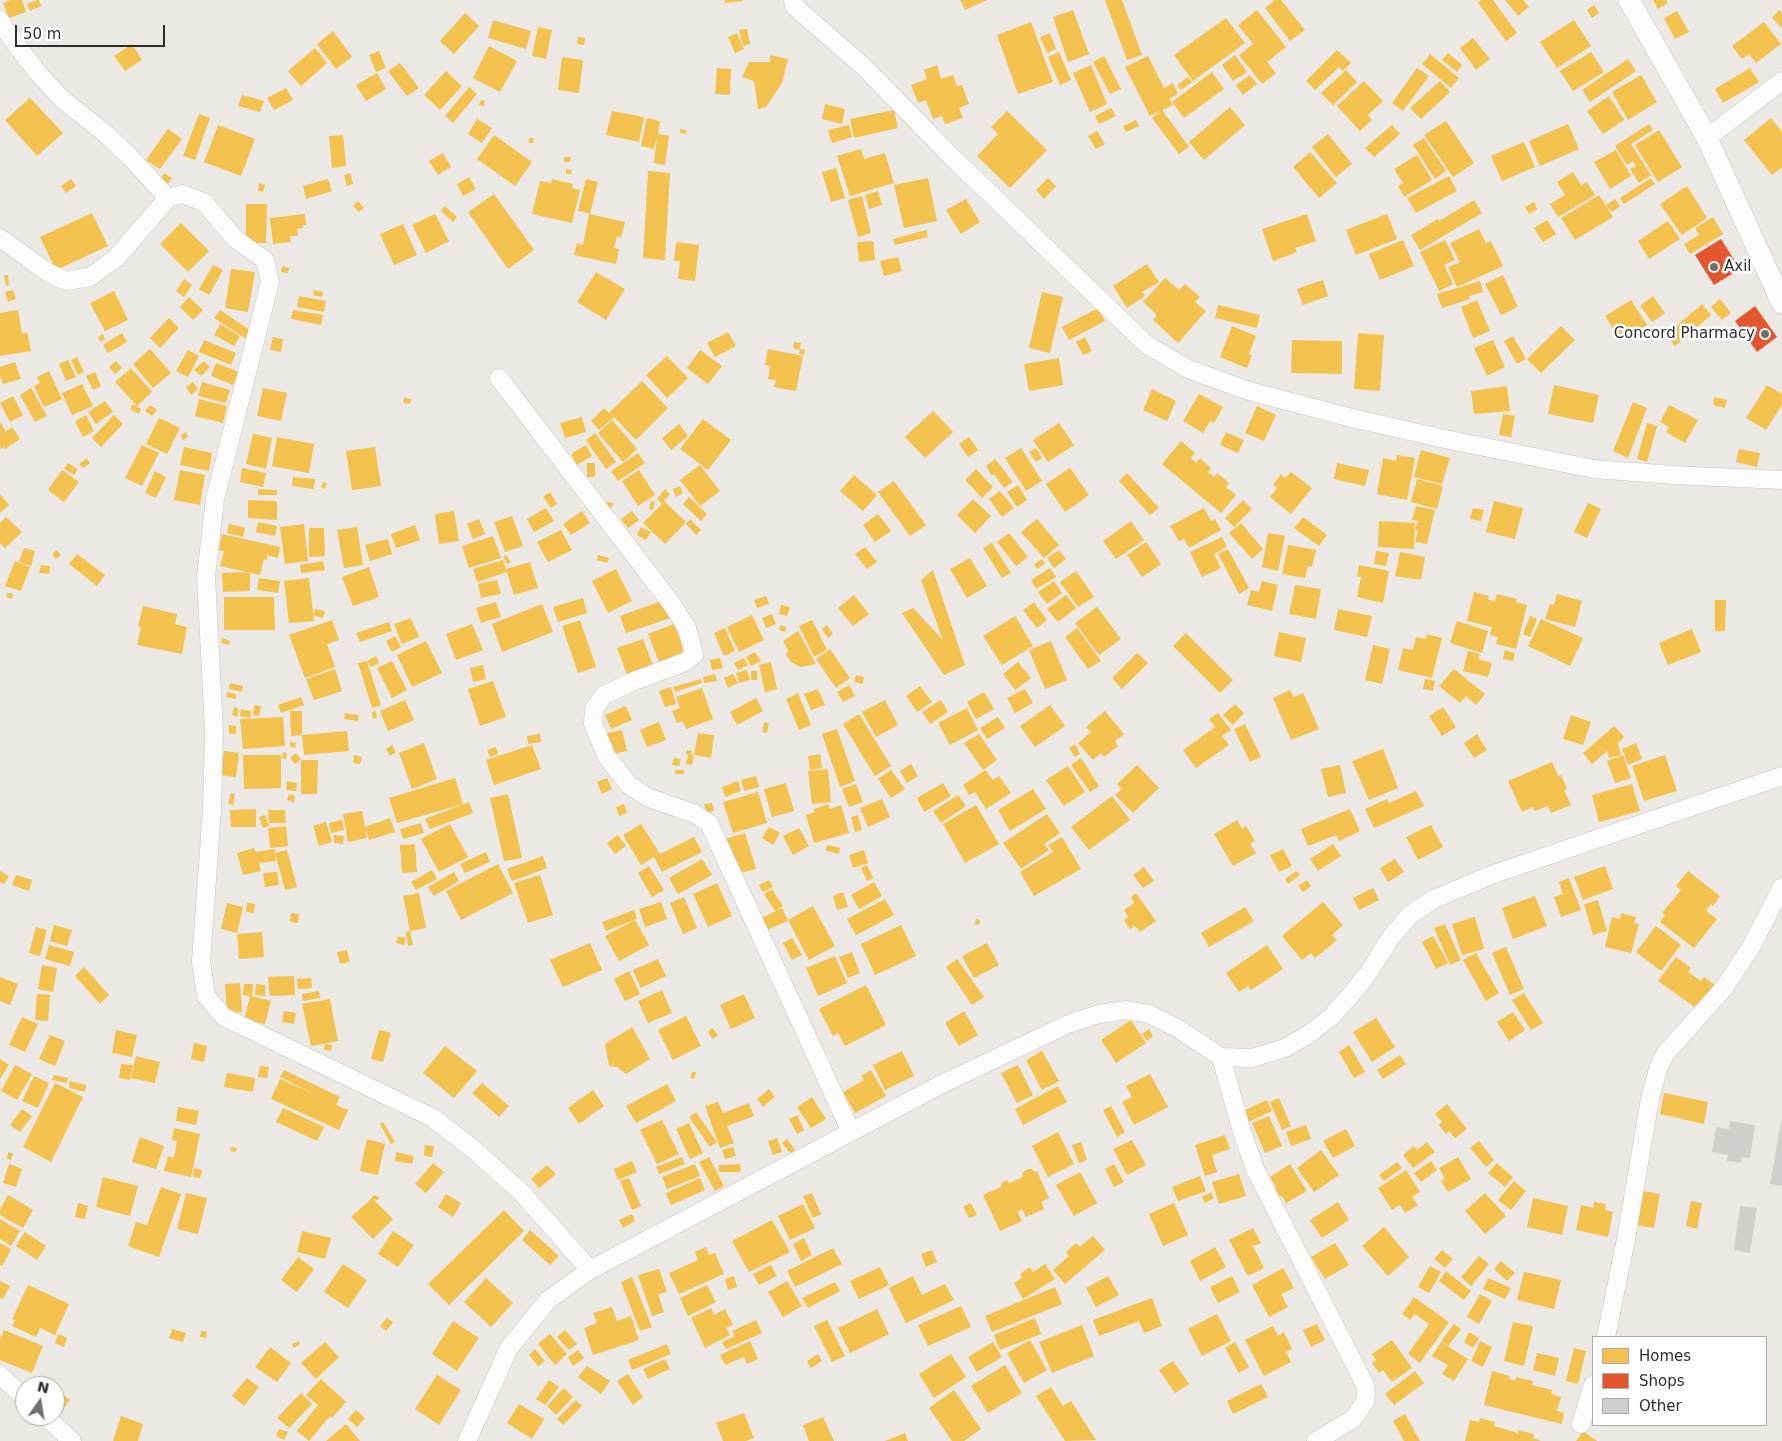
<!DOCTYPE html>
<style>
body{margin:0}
#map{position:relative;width:1782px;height:1441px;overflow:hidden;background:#ece8e4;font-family:"DejaVu Sans",sans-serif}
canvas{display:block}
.legend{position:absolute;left:1592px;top:1336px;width:175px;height:90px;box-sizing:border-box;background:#fff;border:1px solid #ababab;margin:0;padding:6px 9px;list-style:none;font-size:15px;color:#2e2e2e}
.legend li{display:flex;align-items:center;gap:10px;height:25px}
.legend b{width:25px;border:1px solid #ababab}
.north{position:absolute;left:15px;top:1376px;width:50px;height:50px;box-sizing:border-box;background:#fff;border:1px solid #ababab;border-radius:50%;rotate:13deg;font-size:14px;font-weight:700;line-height:20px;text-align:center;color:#2e2e2e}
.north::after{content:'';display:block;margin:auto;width:18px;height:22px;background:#706f6e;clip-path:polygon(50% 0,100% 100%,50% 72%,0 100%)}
.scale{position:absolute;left:15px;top:25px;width:150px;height:22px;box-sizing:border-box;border:2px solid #2e2e2e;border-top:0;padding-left:6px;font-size:15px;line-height:18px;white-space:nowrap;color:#2e2e2e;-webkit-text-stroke:4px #fff;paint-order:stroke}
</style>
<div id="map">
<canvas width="1782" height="1441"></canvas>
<ul class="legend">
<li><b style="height:14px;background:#f2c14e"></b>Homes</li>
<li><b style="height:14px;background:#e4572e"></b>Shops</li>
<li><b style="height:14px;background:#d1cecb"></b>Other</li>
</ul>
<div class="north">N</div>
<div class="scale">50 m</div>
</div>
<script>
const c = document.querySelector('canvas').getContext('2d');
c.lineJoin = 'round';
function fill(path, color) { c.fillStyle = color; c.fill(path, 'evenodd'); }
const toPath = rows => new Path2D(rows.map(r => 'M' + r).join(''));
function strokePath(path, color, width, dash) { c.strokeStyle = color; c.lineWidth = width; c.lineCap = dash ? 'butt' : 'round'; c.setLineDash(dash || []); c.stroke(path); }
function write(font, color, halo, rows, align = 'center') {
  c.font = font + ' "DejaVu Sans",sans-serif'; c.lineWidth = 5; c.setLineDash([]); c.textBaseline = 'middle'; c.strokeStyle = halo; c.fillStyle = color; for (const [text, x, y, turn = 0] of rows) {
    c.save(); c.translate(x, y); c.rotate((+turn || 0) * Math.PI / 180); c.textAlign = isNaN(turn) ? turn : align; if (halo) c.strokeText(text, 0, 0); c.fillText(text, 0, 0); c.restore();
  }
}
const homes = toPath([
 [10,0,22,0,26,12,9,18,3,3],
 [37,0,39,0,41,6,30,11,27,4],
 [725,0,743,0,743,1,725,3],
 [960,0,987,0,965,10],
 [1105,0,1122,0,1142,55,1127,60],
 [1275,0,1281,0,1305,30,1290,41,1265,8],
 [1481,0,1493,0,1517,33,1506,41,1478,3],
 [1505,0,1523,0,1529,7,1518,16],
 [1653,0,1666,0,1668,3,1658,9],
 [1594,5,1599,13,1592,18,1587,10],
 [1073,10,1089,54,1068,62,1053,17],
 [1257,10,1286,47,1267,62,1276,73,1262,84,1239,55,1253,44,1238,25],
 [1779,10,1782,13,1782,28,1772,18],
 [1677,11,1689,32,1675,39,1664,18],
 [465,13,479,26,454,54,440,41],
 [1226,18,1245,43,1193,81,1174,55],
 [493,20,531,31,526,49,488,38],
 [1574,20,1591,46,1557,68,1540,42],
 [1031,22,1053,82,1018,94,997,35],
 [1764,22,1781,44,1756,63,1749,54,1742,59,1732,46],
 [538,27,552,30,546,59,532,56],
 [747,29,750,44,743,46,739,30],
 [333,31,352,57,336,69,317,44],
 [737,33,744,49,735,53,728,37],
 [1050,33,1056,49,1047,53,1040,37],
 [578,37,585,38,584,45,577,44],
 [1473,38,1490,59,1476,70,1460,48],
 [132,44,142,60,125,71,114,56],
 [489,46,517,61,500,92,473,78],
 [315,48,327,63,301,86,288,71],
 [1337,50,1351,63,1343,71,1339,67,1315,90,1306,81],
 [379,51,386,68,376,72,369,55],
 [1059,52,1071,80,1060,85,1048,57],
 [1591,52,1604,72,1573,91,1560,71],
 [1448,53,1462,65,1457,72,1442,60],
 [1430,54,1459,78,1451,88,1422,64],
 [770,55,788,59,782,83,766,107,758,109,754,81,742,77,749,62,770,62],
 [1235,55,1247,72,1233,81,1222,65],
 [1104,56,1121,89,1110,94,1093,62],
 [1148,56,1164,88,1173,83,1178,94,1169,99,1173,105,1150,116,1125,67],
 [562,57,583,60,579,93,558,90],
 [1628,59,1636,71,1590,102,1582,90],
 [400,63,419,88,407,96,388,71],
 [937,65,941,79,953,75,957,86,962,85,969,104,959,108,963,118,945,124,942,116,933,119,926,100,918,103,911,85,927,79,924,70],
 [1091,65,1107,104,1090,112,1073,73],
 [717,68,731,69,730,95,715,94],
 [1417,68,1429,76,1403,111,1392,103],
 [1750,68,1759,82,1723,103,1715,89],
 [1346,70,1357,82,1333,105,1321,93],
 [446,71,462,86,440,110,424,95],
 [1212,72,1224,89,1184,118,1172,102],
 [377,73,386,89,366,101,356,85],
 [1250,75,1257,84,1243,95,1236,85],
 [1641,75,1657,102,1628,120,1612,92],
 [1188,77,1192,82,1181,90,1177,85],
 [1364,81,1383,101,1368,115,1372,120,1360,131,1337,106],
 [1440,81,1450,92,1421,119,1410,108],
 [469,87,477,94,453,123,445,116],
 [286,88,293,100,274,110,267,98],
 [242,95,264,101,260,112,238,106],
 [1609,96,1624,120,1603,134,1587,111],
 [30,98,63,133,37,156,5,120],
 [481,100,485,101,484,106,479,105],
 [825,104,845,109,842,124,822,119],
 [1230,107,1245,125,1204,160,1189,142],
 [1111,108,1116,116,1099,124,1095,116],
 [894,110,898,128,854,138,850,119],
 [1162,110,1189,147,1179,154,1152,118],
 [612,111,644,117,639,142,606,135],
 [1007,111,1047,150,1010,188,977,156,998,134,991,127],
 [199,114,210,118,195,160,183,156],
 [647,118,660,121,658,134,669,136,665,165,654,163,657,137,654,149,641,146],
 [1771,118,1782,132,1782,167,1772,175,1744,140],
 [477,119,492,128,482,143,468,134],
 [1136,120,1139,126,1126,132,1123,126],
 [1446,121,1474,163,1453,177,1424,135],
 [1568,124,1579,149,1540,166,1529,141],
 [1649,124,1653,130,1631,144,1651,175,1639,183,1630,169,1636,166,1633,161,1627,165,1615,146],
 [218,125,255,139,241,176,204,162],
 [849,125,852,137,832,143,828,130],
 [1392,125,1400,134,1374,157,1365,148],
 [168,129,182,139,160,169,146,160],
 [680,129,687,130,686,134,680,133],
 [1659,130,1682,167,1658,182,1635,145],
 [1097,131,1105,144,1096,149,1088,136],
 [1328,134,1352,164,1336,177,1312,147],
 [343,135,346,166,332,168,329,136],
 [494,135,532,162,515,186,477,159],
 [529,138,534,138,533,143,529,143],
 [1424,138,1446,171,1435,179,1413,145],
 [1524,142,1535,167,1502,181,1491,156],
 [861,149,864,159,885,153,894,183,850,196,837,156],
 [1616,150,1631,176,1610,189,1594,162],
 [1310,152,1337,183,1319,198,1293,167],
 [443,153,451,167,438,175,429,161],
 [1417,155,1432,180,1404,197,1398,186,1403,183,1394,169],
 [564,157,571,157,570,162,564,162],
 [836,168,845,198,831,202,822,172],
 [566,169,572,170,571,174,566,174],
 [648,171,670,173,665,260,643,258],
 [1573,172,1581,185,1587,182,1595,195,1558,217,1550,204,1565,195,1557,182],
 [164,173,172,178,167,185,160,181],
 [350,173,353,184,347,186,344,175],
 [1449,176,1457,191,1416,213,1407,198],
 [469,177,476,189,463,196,457,184],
 [928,178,937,221,904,228,894,185],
 [1048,178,1056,186,1044,199,1036,190],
 [1651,178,1655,184,1624,204,1620,198],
 [71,179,76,186,66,193,61,186],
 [328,179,332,191,306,199,303,186],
 [552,179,573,184,572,188,580,190,572,223,532,214,540,181,551,183],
 [586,179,598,182,590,214,578,211],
 [259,183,265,185,263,192,258,191],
 [1687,186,1707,218,1682,235,1660,204],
 [878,191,882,205,869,209,865,195],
 [494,194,534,250,508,269,468,212],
 [1599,195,1613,217,1575,240,1561,218],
 [862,196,871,233,858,237,848,200],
 [966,199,980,222,961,234,946,210],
 [1615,199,1620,206,1612,212,1606,205],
 [1474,200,1482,213,1420,250,1411,235,1438,219,1443,229,1439,221],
 [358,201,364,208,359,212,353,206],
 [1534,202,1537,209,1529,214,1525,207],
 [246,204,267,204,266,243,246,243],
 [445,206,457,217,453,222,441,211],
 [92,213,108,246,56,270,40,237],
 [305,214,306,225,303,225,303,228,297,229,298,236,290,236,291,242,273,244,270,218],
 [435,214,449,241,426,253,412,225],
 [589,214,625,222,621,238,617,236,614,248,619,249,616,264,574,255,577,243,583,245],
 [1307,214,1316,241,1295,248,1297,252,1273,261,1262,229],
 [1387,214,1397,239,1356,255,1346,230],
 [1713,217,1723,234,1690,254,1684,244,1699,235,1695,228],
 [1547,220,1556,234,1543,242,1534,228],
 [1668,221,1680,239,1649,259,1638,241],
 [181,223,209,251,188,272,160,244],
 [403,224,417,255,394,265,380,234],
 [1479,229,1486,243,1491,241,1503,266,1457,287,1448,267,1460,262,1450,243],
 [926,230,928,237,895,245,893,239],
 [1403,240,1414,266,1380,280,1369,254],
 [1445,240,1455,260,1444,265,1453,284,1439,291,1420,252],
 [873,241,875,260,859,262,857,242],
 [676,242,699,245,695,281,678,279,680,261,674,261],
 [898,257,902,271,884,276,880,261],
 [1147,264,1159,282,1142,292,1145,296,1127,308,1113,286],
 [213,265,223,270,209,295,199,289],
 [282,266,289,268,288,273,281,272],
 [231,269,255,272,248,312,225,308],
 [596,272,625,289,606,320,577,302],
 [4,275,8,275,9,286,6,286],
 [1503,275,1518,307,1501,315,1485,284],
 [1165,278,1179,290,1185,284,1200,297,1195,302,1206,311,1178,343,1153,320,1157,315,1143,302],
 [184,279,192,285,184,297,176,291],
 [1323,280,1328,296,1303,305,1297,289],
 [1480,281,1483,292,1469,296,1470,299,1442,308,1437,294],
 [13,290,16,299,8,302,5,292],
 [314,290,323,292,322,297,313,295],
 [114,291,128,320,105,331,90,303],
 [1042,292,1063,297,1050,353,1029,348],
 [299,296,326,301,324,312,297,307],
 [1653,296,1665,313,1652,322,1640,306],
 [189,297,203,310,193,320,180,307],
 [1720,299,1731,313,1722,320,1711,307],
 [1477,300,1490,331,1473,338,1461,307],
 [1631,300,1647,325,1621,341,1605,316],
 [1702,304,1711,315,1675,346,1666,335],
 [1218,305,1260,315,1257,328,1215,318],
 [1098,308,1105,321,1069,340,1062,327],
 [18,310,22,334,27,332,31,351,0,356,0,313],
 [220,310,250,330,245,338,214,318],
 [293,310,323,315,321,325,291,319],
 [169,318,179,328,160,348,150,338],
 [220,324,240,336,234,346,214,335],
 [1232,326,1256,336,1249,354,1252,355,1247,368,1220,357],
 [1561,326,1575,340,1541,373,1527,359],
 [728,332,736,346,715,357,707,343],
 [122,333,127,342,108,353,103,345],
 [1358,333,1384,335,1380,391,1354,389],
 [103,334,105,340,100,342,98,337],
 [1513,336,1526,359,1517,364,1504,341],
 [273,337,283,339,281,352,270,350],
 [1085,337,1092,351,1083,355,1076,342],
 [204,340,236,353,231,365,199,352],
 [1292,340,1342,341,1342,374,1291,373],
 [1493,340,1505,367,1487,376,1474,348],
 [794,342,801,343,799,350,793,348],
 [150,349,171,373,153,388,133,364],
 [768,349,803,356,796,391,774,387,776,380,768,379,770,366,765,365],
 [800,349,805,350,804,355,799,354],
 [188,350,199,356,188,377,176,371],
 [700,350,722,366,708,384,687,368],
 [667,356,688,378,667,398,646,375],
 [77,357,84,372,78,375,71,360],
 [1059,358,1063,385,1029,391,1024,364],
 [68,360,76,377,66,381,59,364],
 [116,361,122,368,115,374,109,367],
 [204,361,210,367,201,376,194,370],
 [15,362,21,379,3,384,0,375,0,367],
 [216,363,239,372,233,385,211,376],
 [131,368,152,392,137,406,115,382],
 [49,371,62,399,44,407,34,386,40,383,37,377],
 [95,372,101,386,93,390,86,376],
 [642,381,668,408,636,440,614,417,599,430,591,421,604,408,609,413],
 [193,382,198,389,191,395,186,387],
 [202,382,230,390,226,403,198,396],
 [82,384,93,406,72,415,62,393],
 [1554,385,1599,395,1593,423,1548,414],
 [1767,385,1782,394,1782,405,1766,430,1746,418],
 [1507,386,1510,411,1474,414,1471,391],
 [31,388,47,416,35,422,20,395],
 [263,388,287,393,281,421,257,416],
 [1152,389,1176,401,1167,421,1143,410],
 [1199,394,1223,407,1214,423,1210,421,1203,433,1183,421],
 [13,396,23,415,10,422,0,403],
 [1714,397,1727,400,1725,408,1713,405],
 [404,398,411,399,410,404,403,403],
 [199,399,227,406,223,423,195,416],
 [105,401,113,412,96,424,88,412],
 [1633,402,1647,408,1628,458,1613,451],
 [133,404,141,409,139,414,130,409],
 [150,405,157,410,152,416,145,411],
 [1669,405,1698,420,1685,443,1666,432,1669,427,1660,422],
 [1257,406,1276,415,1264,441,1245,433],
 [933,411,953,432,925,458,905,437],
 [1503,414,1515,416,1511,437,1499,435],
 [86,415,94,431,83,437,75,421],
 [114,415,123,424,101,447,92,438],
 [582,417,586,432,565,438,560,423],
 [159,418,180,428,167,454,146,444],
 [703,419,731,440,708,470,680,449],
 [612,420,637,449,623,462,598,433],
 [0,422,6,432,12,427,20,439,5,449,4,447,1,449,0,446],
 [1059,423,1074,445,1048,462,1033,440],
 [1647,423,1657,426,1647,462,1637,459],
 [679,424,688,436,671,450,662,438],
 [186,432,188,437,183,440,181,435],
 [1226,432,1244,440,1238,453,1220,445],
 [595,433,616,462,606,469,586,440],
 [253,434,272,438,266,469,246,464],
 [277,437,314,444,309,473,272,466],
 [969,437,978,450,968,457,959,444],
 [1181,441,1195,453,1191,458,1196,463,1200,458,1211,468,1208,472,1214,477,1217,473,1229,483,1226,487,1236,495,1221,513,1162,464],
 [142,445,159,453,142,486,125,478],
 [586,445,592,456,577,465,571,454],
 [184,447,212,453,209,471,180,465],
 [375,447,381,486,352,490,346,451],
 [1021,448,1042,481,1026,491,1005,458],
 [1036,448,1042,458,1036,462,1029,452],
 [1739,449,1760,453,1757,467,1736,462],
 [1421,450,1450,458,1442,484,1414,477],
 [638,453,645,463,618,481,611,471],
 [1397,455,1415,458,1407,500,1377,494,1383,458,1396,461],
 [87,458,90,463,83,468,79,464],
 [995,459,1013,482,1004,488,994,474,992,476,986,466],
 [68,463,78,469,74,475,64,469],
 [587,463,595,463,595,477,587,477],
 [1337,463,1369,470,1365,486,1334,479],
 [700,465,720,491,700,506,680,480],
 [242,468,266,473,263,487,240,482],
 [1070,468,1089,495,1065,512,1046,484],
 [976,469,993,487,982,498,965,480],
 [62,470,79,482,64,502,48,490],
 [180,470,205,475,200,505,174,500],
 [639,470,655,495,638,506,622,481],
 [155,471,166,477,156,498,145,493],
 [1291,472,1312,488,1291,514,1270,497,1277,488,1273,485,1281,474,1285,478],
 [1127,473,1159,508,1150,515,1119,481],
 [854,475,877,495,863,511,840,491],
 [293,477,315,479,314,489,292,486],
 [1417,479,1443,486,1437,509,1411,502],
 [894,481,926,525,910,536,878,492],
 [323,482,327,483,325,489,321,487],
 [1018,485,1027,500,1017,507,1007,492],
 [680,486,683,493,676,497,673,489],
 [258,489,277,490,277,495,258,495],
 [665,489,670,494,664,501,686,522,665,544,643,523,662,504,657,499],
 [1000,491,1014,508,1002,517,989,499],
 [550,492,557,504,551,508,543,497],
 [0,494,9,505,0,513],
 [689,497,707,514,701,521,683,504],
 [973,499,991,516,975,533,957,515],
 [248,500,277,501,277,520,248,518],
 [1243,500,1252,509,1234,527,1225,518],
 [651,501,655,502,653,510,649,509],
 [1494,501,1523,508,1515,539,1486,532],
 [606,502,613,503,612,508,605,506],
 [1588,503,1601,509,1587,538,1574,532],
 [1416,506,1435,510,1427,544,1415,542,1418,530,1415,530,1418,521,1412,520],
 [546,508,554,521,534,532,527,519],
 [1204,508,1211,521,1215,519,1221,530,1189,548,1184,539,1179,541,1170,526],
 [1473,508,1484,510,1481,521,1470,519],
 [454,511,459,541,439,544,435,514],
 [582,511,590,523,571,535,563,524],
 [632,511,639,520,628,528,621,519],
 [878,514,891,531,875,542,863,525],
 [512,516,523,546,505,552,494,522],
 [6,517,22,532,5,548,0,543,0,523],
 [1303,517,1327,535,1319,546,1294,528],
 [479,519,485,534,473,539,467,524],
 [690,519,701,530,696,535,686,524],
 [1037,519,1059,545,1044,558,1021,532],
 [1131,521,1144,540,1116,559,1103,541],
 [1379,521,1415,523,1414,549,1378,547],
 [258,522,277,526,275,536,256,532],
 [1241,523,1263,549,1252,559,1229,533],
 [229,524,245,528,243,537,227,533],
 [304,524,308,561,285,564,280,527],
 [415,525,420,540,396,548,391,534],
 [357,527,363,565,344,568,337,530],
 [641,527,651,532,646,540,637,535],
 [309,528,324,528,325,556,309,557],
 [561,530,572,550,548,562,537,542],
 [1009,533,1028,557,1016,566,997,542],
 [1268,533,1285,536,1278,571,1262,567],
 [222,534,280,547,278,558,267,555,267,560,264,559,260,575,220,566,224,551,219,550],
 [493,536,501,558,469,568,462,546],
 [1222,537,1227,547,1214,554,1221,568,1202,577,1190,552],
 [388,539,392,554,370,561,365,545],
 [1146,542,1161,564,1142,577,1127,555],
 [992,543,1011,573,1002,578,983,548],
 [1288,545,1316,550,1312,567,1308,566,1305,578,1282,574],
 [865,547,877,562,867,569,855,554],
 [24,548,35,551,31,566,19,562],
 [1228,549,1249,588,1239,594,1218,554],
 [56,550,61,555,56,559,52,555],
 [1059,550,1066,559,1054,568,1047,558],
 [1376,551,1389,553,1386,566,1374,564],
 [1400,552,1425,557,1421,580,1395,576],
 [77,554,105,575,97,586,69,564],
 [506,555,511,562,507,564,503,557],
 [598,555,609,558,607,563,597,560],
 [970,558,987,586,967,598,950,569],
 [1042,559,1045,564,1037,569,1034,564],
 [503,560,506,569,530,562,538,588,514,595,507,572,477,582,473,569],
 [15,561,30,567,21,591,5,586],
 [323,561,325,570,301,573,300,565],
 [41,565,50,566,49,574,39,573],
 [1359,565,1389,571,1383,603,1357,597,1361,577,1357,576],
 [369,567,379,597,353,606,342,577],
 [1050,568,1056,577,1036,589,1031,580],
 [616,569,632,601,608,613,592,581],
 [933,570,965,665,944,675,902,613,913,608,943,640,921,580],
 [1076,571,1094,597,1078,607,1060,582],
 [250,572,250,591,223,592,222,573],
 [259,578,280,581,278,593,257,590],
 [309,578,314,621,289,623,284,581],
 [497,580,501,594,481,598,478,584],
 [1054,581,1062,593,1047,604,1038,592],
 [1262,581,1278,585,1272,611,1247,605,1251,590,1259,592],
 [1295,585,1321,589,1316,619,1289,614],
 [1474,592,1489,596,1488,600,1495,601,1497,594,1517,599,1516,602,1527,605,1516,649,1496,644,1498,637,1490,635,1492,627,1467,621],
 [7,593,13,594,13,598,7,598],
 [1557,594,1582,601,1575,627,1545,619,1550,604,1554,605],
 [854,595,869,614,853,626,838,608],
 [1066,595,1076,608,1058,622,1047,609],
 [766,596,769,604,757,608,754,600],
 [224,597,274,597,275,630,224,630],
 [583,598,587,613,558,622,553,607],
 [664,600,670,618,626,633,620,616],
 [1715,600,1726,600,1725,631,1715,631],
 [496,602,501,617,481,623,476,608],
 [1034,602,1047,620,1037,628,1023,610],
 [542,604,553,632,502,652,492,624],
 [781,605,790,607,787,616,779,614],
 [143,606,177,614,175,624,187,627,182,654,137,645,141,627,138,626],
 [1097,607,1121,639,1099,655,1075,623],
 [315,609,325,611,323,618,313,615],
 [1338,609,1372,616,1367,637,1334,630],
 [772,614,776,624,766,628,762,618],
 [752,615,764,640,739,652,727,627],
 [1015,616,1033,646,1002,665,983,636],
 [1530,616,1537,619,1530,637,1523,634],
 [411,618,419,637,402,644,394,624],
 [1541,619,1583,638,1570,666,1528,646],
 [332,620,339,640,327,644,335,667,305,678,289,635],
 [580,620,596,667,578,673,562,626],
 [812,620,827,650,814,657,799,626],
 [1457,621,1488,631,1482,653,1450,643],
 [389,622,392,631,360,642,356,633],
 [472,624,483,650,456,660,446,634],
 [674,624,685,652,659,662,648,634],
 [780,625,786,627,785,632,779,630],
 [827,625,833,634,828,638,822,629],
 [725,628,735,651,724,656,714,633],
 [1077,628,1101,661,1088,669,1065,637],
 [1692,629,1701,652,1668,665,1659,643],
 [798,631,816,664,800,667,791,662,786,655,788,650,783,641],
 [1279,632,1306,638,1301,662,1274,656],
 [1186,633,1233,680,1220,693,1173,646],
 [1427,634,1442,638,1432,678,1398,670,1403,648,1413,650,1416,637,1426,639],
 [395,636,401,647,392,652,386,641],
 [222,638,230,641,229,645,221,643],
 [643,639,655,670,629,680,617,648],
 [426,641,442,673,412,687,397,655],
 [1051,641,1067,680,1045,689,1029,650],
 [1373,645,1390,649,1382,684,1365,680],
 [830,649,850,678,836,688,816,659],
 [1505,650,1515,653,1513,661,1503,659],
 [1468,651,1480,654,1478,659,1492,663,1488,677,1463,671],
 [755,652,761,661,751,666,746,657],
 [1137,653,1148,663,1122,689,1112,678],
 [376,656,379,663,371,667,367,661],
 [720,658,723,668,712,670,710,660],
 [744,658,748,665,738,670,734,663],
 [367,661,381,705,372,708,358,663],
 [392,661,407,690,392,698,377,668],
 [771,662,777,689,765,692,759,665],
 [1018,662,1031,678,1015,690,1003,674],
 [483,665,486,679,473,682,470,668],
 [335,669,342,691,314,700,306,679],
 [1454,669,1485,694,1476,705,1466,696,1460,703,1439,686],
 [747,670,750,680,739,683,736,673],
 [751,671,757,671,757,680,751,680],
 [715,674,717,681,704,683,703,677],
 [733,674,738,683,728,688,724,678],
 [856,675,864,677,863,684,854,682],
 [701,679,702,683,675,692,673,687],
 [1425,679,1435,681,1433,691,1423,689],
 [493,681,506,717,480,726,468,689],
 [230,683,243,686,242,692,229,689],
 [849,685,855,696,843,702,837,692],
 [920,686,932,702,917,712,906,696],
 [671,687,676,704,665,707,659,691],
 [702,688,713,719,686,729,683,721,677,723,672,711,680,708,676,697],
 [818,689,825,705,811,710,804,694],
 [1025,689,1033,703,1015,713,1007,698],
 [1290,690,1293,697,1303,693,1319,729,1291,740,1273,698],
 [227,692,236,694,236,699,226,697],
 [984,692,994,709,976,719,967,702],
 [798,693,811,725,799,730,786,699],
 [301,697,304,705,281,713,278,705],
 [756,698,763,711,737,725,730,712],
 [405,700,414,720,388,731,380,711],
 [885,700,898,725,876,737,862,712],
 [941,700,948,712,930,724,922,712],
 [1235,704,1244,713,1233,725,1223,715],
 [254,705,261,706,259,716,253,715],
 [1050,705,1065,726,1035,747,1020,726],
 [626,706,632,720,611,729,605,715],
 [234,707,239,709,237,717,232,715],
 [1443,707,1456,727,1442,736,1429,716],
 [967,708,978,730,950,745,938,723],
 [241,709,251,711,250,718,240,716],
 [290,711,302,711,302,735,291,736],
 [376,711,377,718,373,719,372,712],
 [1105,711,1124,734,1115,741,1118,746,1104,757,1101,753,1093,760,1078,743,1091,732,1086,727],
 [345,713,359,715,358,721,344,719],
 [1218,713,1231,730,1222,736,1229,745,1196,768,1183,750,1215,727,1209,719],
 [859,714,891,766,875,776,843,724],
 [1571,715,1591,722,1583,745,1563,739],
 [283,717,285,746,243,749,240,719],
 [998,717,1005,728,987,739,980,728],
 [659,722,666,740,647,747,640,730],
 [764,722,769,723,767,733,762,732],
 [1245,724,1261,757,1250,762,1234,729],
 [229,725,236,726,236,734,229,734],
 [1614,726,1624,737,1618,743,1621,755,1609,758,1607,751,1592,764,1583,753],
 [837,729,855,781,840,787,822,734],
 [622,730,627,751,613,754,607,733],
 [347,731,349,751,304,755,302,735],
 [698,733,714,735,711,758,694,755],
 [540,734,541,742,528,744,527,736],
 [979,734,997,760,983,770,964,743],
 [1477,734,1487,750,1474,758,1464,743],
 [290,742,296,743,295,748,290,747],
 [424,743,437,779,412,789,399,753],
 [1636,743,1642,759,1628,765,1622,749],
 [1075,744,1080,754,1075,757,1069,748],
 [392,745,396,752,390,756,386,749],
 [532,745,541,769,494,785,486,760],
 [496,747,498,754,490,757,487,750],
 [1383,749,1398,788,1369,800,1352,761],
 [687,750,692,751,691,755,694,756,692,765,686,764,688,755,686,754],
 [224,751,239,753,236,777,221,775],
 [283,752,287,753,286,759,282,758],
 [296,753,301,759,295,764,290,758],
 [820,754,822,768,810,770,808,756],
 [243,755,281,755,281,788,244,789],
 [354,755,362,757,360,764,353,763],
 [1623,755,1631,778,1615,783,1607,761],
 [1665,755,1677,791,1644,801,1632,766],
 [674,758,681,759,679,766,672,765],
 [1081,758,1099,786,1090,792,1071,765],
 [301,760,318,760,317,794,301,794],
 [1552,762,1558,776,1561,775,1567,789,1564,790,1571,805,1551,813,1548,806,1535,811,1533,807,1522,812,1508,781],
 [911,764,918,776,907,783,900,771],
 [1137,765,1159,788,1133,813,1115,795,1122,789,1117,784],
 [1340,765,1346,793,1328,797,1321,769],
 [1068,766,1085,792,1064,806,1046,780],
 [828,769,831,802,812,804,808,771],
 [675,770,684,770,684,774,675,774],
 [891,770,905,789,891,798,878,779],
 [985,770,993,780,999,776,1011,793,986,809,975,792,969,795,963,785],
 [756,776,759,787,744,791,741,780],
 [455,778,463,804,397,823,389,798],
 [607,778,612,789,602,794,597,782],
 [287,781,297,783,296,791,286,790],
 [738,781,741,791,725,797,722,787],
 [786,783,794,811,772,817,764,789],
 [943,783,951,796,924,812,917,798],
 [856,784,863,802,849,807,842,789],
 [1632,784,1640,811,1599,822,1592,795],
 [1033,789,1046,809,1010,831,998,810],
 [1416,791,1424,806,1374,828,1365,809,1387,799,1389,803],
 [758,792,767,823,733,833,723,802],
 [231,793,235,794,233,805,228,804],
 [289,794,295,796,294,802,287,800],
 [508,794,522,858,504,861,490,798],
 [958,795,966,806,941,823,933,811],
 [1112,796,1130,820,1089,850,1071,827],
 [882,799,890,817,868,827,860,808],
 [469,802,473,813,430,829,425,819],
 [712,803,714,811,706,813,704,804],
 [624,804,627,813,619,816,616,807],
 [828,804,830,809,841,805,849,833,814,843,806,815,815,812,814,809],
 [976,805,999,844,965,863,943,824],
 [256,809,256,827,231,827,230,810],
 [1350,809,1360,831,1339,841,1336,835,1308,846,1301,829],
 [268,810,285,810,286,823,269,823],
 [362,811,367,838,348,842,343,814],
 [1047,814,1060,833,1044,844,1049,850,1021,869,1003,843],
 [265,815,269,826,263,828,259,817],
 [858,815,862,830,855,832,851,817],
 [390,818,395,832,369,840,365,827],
 [342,820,344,830,331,833,329,823],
 [1237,820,1242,829,1246,826,1255,841,1250,843,1256,853,1233,866,1214,834],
 [326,822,332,842,319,846,313,826],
 [421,823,424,833,403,839,400,829],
 [450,824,468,857,439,872,421,839],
 [641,824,660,854,694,837,702,852,662,872,654,857,641,865,623,835],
 [1431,825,1443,847,1418,860,1406,837],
 [286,826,288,846,270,848,268,828],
 [769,827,780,833,773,845,762,838],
 [799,828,809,846,793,855,783,836],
 [745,833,756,869,736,874,725,839],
 [334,835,344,836,343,844,334,843],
 [618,835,626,846,615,854,607,843],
 [1062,837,1081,869,1034,896,1020,872,1053,852,1048,845],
 [415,844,417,872,402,873,400,845],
 [1333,844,1341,856,1318,871,1310,859],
 [827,845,840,848,839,854,826,851],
 [254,848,256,852,275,849,275,853,287,850,297,887,285,890,275,853,276,861,259,863,261,871,243,875,237,853],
 [1283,849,1292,866,1279,872,1270,855],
 [864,850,868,863,853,868,849,855],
 [486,852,490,862,465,873,460,864],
 [543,856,547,868,512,881,507,869],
 [702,859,712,875,678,894,669,878],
 [1395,859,1404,872,1388,882,1380,868],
 [498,864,513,893,461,920,446,891],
 [867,865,873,878,867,881,861,868],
 [649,866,664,890,652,897,638,873],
 [1605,866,1613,889,1583,900,1574,877],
 [1144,867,1154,881,1143,888,1133,875],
 [432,870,437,879,416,890,411,882],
 [0,871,9,876,4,884,0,882],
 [1296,871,1300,875,1288,884,1285,879],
 [1688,871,1720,896,1713,906,1711,904,1706,911,1717,919,1694,948,1660,922,1665,915,1662,913,1681,890,1676,886],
 [277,872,279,885,265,887,263,873],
 [454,872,459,881,434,896,428,887],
 [16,875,32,880,29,891,12,885],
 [540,875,553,915,528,923,514,883],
 [1569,878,1581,910,1561,917,1554,897,1563,894,1559,882],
 [769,880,773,887,763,892,759,885],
 [1307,880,1311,886,1303,892,1298,886],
 [874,882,882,896,859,909,851,895],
 [717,883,732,916,708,927,693,894],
 [1373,888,1379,900,1359,910,1353,898],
 [772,889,783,906,775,911,764,894],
 [843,892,848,907,837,910,833,896],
 [419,893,426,928,410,931,403,896],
 [1136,893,1156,921,1140,932,1135,926,1130,929,1124,920,1128,917,1124,910,1134,903,1131,897],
 [1535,896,1547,926,1513,939,1502,908],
 [684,897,697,928,683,934,670,903],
 [885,899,894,915,856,935,847,919],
 [1598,900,1607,931,1593,935,1584,904],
 [661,902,667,919,645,927,639,909],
 [1323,902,1343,925,1332,935,1337,940,1315,958,1311,953,1302,960,1282,936],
 [227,903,243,907,237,933,221,929],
 [247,903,255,904,254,913,246,912],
 [813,906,835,946,809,960,788,920],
 [1245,907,1254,921,1209,947,1201,933],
 [782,908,788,921,762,932,757,920],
 [634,910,637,919,606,931,602,922],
 [291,913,299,914,298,923,290,922],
 [1621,913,1636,917,1634,923,1639,924,1631,953,1605,947,1612,917,1620,919],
 [1475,917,1484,949,1462,955,1452,924],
 [976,919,980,920,979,925,975,925],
 [635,920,649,945,619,961,605,936],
 [1445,924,1461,960,1450,965,1434,928],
 [54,925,72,930,67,946,50,941],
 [901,925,916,956,875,975,861,944],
 [1656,926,1681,945,1661,971,1636,952],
 [36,927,47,930,40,956,29,953],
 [410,931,413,945,408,946,406,932],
 [262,932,264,957,239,959,237,934],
 [398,936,406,938,404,945,396,943],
 [1433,936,1448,963,1436,969,1422,942],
 [792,938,802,955,792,960,783,943],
 [590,943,602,970,563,987,550,960],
 [987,943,999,965,974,978,962,956],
 [49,945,74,952,70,966,45,959],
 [1267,945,1283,969,1251,990,1248,986,1239,992,1226,973],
 [1506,947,1524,989,1510,995,1492,953],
 [347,950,350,962,340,964,337,952],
 [852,952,860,973,848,978,839,957],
 [1476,953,1499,993,1486,1001,1463,960],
 [835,956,847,983,818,996,806,968],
 [1676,957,1691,968,1688,972,1701,981,1704,977,1716,986,1699,1010,1658,981],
 [658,959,666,976,641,988,633,970],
 [957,959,984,997,972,1005,946,967],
 [42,965,57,968,53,992,38,989],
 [84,967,109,995,100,1004,75,976],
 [629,971,640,994,625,1001,614,979],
 [294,976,295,995,270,996,268,977],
 [0,977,18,984,10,1005,0,1001],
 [311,978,312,988,298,989,297,979],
 [240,983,242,1012,227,1013,225,984],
 [244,984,253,984,252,996,271,1001,265,1024,244,1020,250,996,243,995],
 [256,984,265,985,265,996,255,995],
 [866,985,886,1025,845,1046,838,1033,833,1036,819,1009],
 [662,990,672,1013,648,1023,638,1001],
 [319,991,320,998,303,1001,302,994],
 [1524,993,1543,1023,1531,1030,1512,1000],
 [37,994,50,995,48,1021,35,1020],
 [744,994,755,1018,731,1029,720,1005],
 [330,999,338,1041,311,1046,302,1004],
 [284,1011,296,1013,294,1024,282,1022],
 [964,1011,978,1035,959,1046,945,1023],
 [1513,1012,1525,1030,1509,1041,1497,1022],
 [686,1016,701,1046,673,1060,658,1030],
 [22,1017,38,1024,25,1052,9,1045],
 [1376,1018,1395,1047,1372,1062,1353,1032],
 [1131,1020,1146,1043,1116,1063,1101,1040],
 [632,1027,650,1059,626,1074,617,1067,609,1066,605,1044],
 [712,1028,718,1035,713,1039,708,1032],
 [1149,1029,1153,1036,1147,1041,1142,1034],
 [116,1030,137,1035,132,1057,112,1053],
 [379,1030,391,1033,383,1062,371,1059],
 [50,1035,65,1041,55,1066,39,1059],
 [194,1043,207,1046,204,1062,191,1059],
 [325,1044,332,1045,331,1051,324,1050],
 [1349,1045,1365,1072,1354,1078,1339,1052],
 [445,1046,477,1071,454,1098,423,1073],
 [902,1051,914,1076,885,1090,873,1065],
 [1042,1051,1059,1081,1042,1090,1026,1060],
 [1400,1055,1406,1064,1383,1079,1377,1070],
 [136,1056,160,1062,155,1083,131,1078],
 [0,1059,9,1065,0,1079],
 [121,1064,133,1065,130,1080,119,1078],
 [15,1065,32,1074,17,1100,1,1091],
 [1018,1065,1033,1095,1017,1103,1001,1073],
 [260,1066,269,1067,267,1078,258,1077],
 [284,1070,340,1097,336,1105,348,1110,339,1130,271,1099,280,1079,314,1094,280,1077],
 [871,1070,886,1096,855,1113,843,1092,864,1080,861,1076],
 [692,1072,696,1072,694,1079,690,1078],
 [227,1073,255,1078,253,1092,224,1087],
 [1150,1074,1168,1107,1134,1125,1122,1102,1132,1097,1126,1086],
 [54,1075,68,1078,67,1083,52,1080],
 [34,1076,49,1083,38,1108,22,1101],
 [70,1081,86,1085,85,1092,69,1088],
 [55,1083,83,1097,51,1162,23,1147],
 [482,1083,509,1106,499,1117,472,1093],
 [667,1084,676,1101,636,1123,626,1106],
 [1058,1086,1067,1102,1023,1125,1015,1109],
 [769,1089,775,1097,763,1107,757,1099],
 [593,1090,604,1106,579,1124,568,1108],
 [1664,1093,1708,1102,1704,1124,1660,1114],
 [812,1097,826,1119,811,1128,797,1107],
 [1279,1098,1291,1126,1282,1130,1270,1102],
 [1267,1100,1272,1111,1246,1123,1241,1112],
 [718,1102,723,1113,749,1103,754,1116,727,1126,734,1143,720,1148,705,1106],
 [1447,1104,1467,1129,1455,1138,1449,1131,1446,1134,1439,1125,1442,1122,1435,1114],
 [1111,1106,1125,1132,1117,1137,1103,1110],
 [178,1107,199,1111,196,1125,176,1121],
 [283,1108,324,1127,317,1141,276,1122],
 [22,1109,32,1116,20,1132,10,1125],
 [696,1112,717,1142,710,1147,689,1117],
 [797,1115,804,1130,797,1134,789,1119],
 [1269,1116,1282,1146,1265,1153,1252,1123],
 [662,1120,679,1154,657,1164,640,1130],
 [383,1122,395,1142,391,1144,380,1124],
 [689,1123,703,1153,690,1159,676,1129],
 [1306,1125,1311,1139,1291,1146,1286,1132],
 [174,1128,200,1134,191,1177,164,1171,168,1156,174,1158,177,1141,172,1140],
 [1346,1129,1355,1146,1333,1158,1323,1141],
 [1058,1132,1074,1164,1048,1177,1032,1146],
 [1225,1135,1230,1149,1212,1155,1217,1172,1205,1176,1195,1145],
 [140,1137,164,1146,156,1169,132,1162],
 [777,1138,782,1152,773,1155,768,1141],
 [367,1139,385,1144,378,1175,360,1171],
 [787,1139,795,1150,790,1153,782,1143],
 [1132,1140,1146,1165,1127,1175,1113,1149],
 [1479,1141,1494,1160,1486,1167,1470,1148],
 [1081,1142,1087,1160,1079,1163,1072,1145],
 [1427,1142,1435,1152,1413,1168,1403,1155,1414,1146,1417,1150],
 [425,1145,434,1146,432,1157,424,1156],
 [231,1147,237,1148,236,1152,230,1151],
 [733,1147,736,1156,725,1159,722,1150],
 [1321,1150,1339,1175,1314,1192,1297,1168],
 [8,1152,13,1153,11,1160,7,1159],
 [396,1152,414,1156,412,1164,395,1161],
 [682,1157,685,1164,659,1174,656,1167],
 [709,1157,724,1186,715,1191,699,1162],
 [1458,1157,1471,1179,1448,1192,1441,1181,1445,1179,1439,1168],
 [632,1161,637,1172,618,1180,614,1169],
 [1431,1161,1437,1170,1421,1182,1414,1173],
 [1397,1162,1402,1168,1384,1181,1379,1175],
 [433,1163,444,1172,426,1193,415,1184],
 [1497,1163,1513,1177,1505,1187,1488,1173],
 [9,1164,22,1169,16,1187,3,1183],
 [695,1164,700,1176,667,1189,662,1177],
 [740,1164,741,1172,719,1172,719,1165],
 [1114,1164,1124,1182,1114,1187,1105,1169],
 [1290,1164,1307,1191,1286,1203,1282,1196,1278,1197,1273,1189,1276,1187,1270,1177],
 [547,1165,556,1174,539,1188,531,1179],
 [194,1168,202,1170,200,1178,193,1177],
 [1028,1169,1032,1169,1034,1172,1037,1171,1049,1198,1041,1202,1044,1209,1026,1217,1022,1209,1017,1211,1022,1221,1000,1231,983,1195,1001,1187,1001,1184,1004,1181,1007,1181,1010,1183,1023,1177,1022,1173],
 [1406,1170,1420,1192,1412,1197,1418,1205,1405,1213,1400,1205,1392,1210,1378,1188],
 [1080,1172,1097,1203,1074,1216,1056,1185],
 [1239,1174,1246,1196,1219,1204,1212,1182],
 [1200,1176,1206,1191,1178,1201,1172,1187],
 [103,1177,138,1186,130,1216,96,1207],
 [629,1178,641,1206,632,1210,620,1181],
 [700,1178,705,1190,671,1205,666,1193],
 [1514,1181,1526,1191,1511,1210,1498,1200],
 [161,1187,181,1194,159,1257,128,1246,136,1222,147,1225],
 [1637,1190,1660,1194,1654,1228,1631,1224],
 [1211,1192,1214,1198,1205,1203,1202,1197],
 [186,1193,207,1198,198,1234,177,1229],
 [812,1193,821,1214,813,1218,803,1196],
 [1485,1193,1506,1216,1485,1234,1465,1211],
 [446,1194,461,1203,453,1217,438,1207],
 [8,1195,33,1210,23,1228,0,1215,0,1210],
 [373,1195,379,1197,378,1200,373,1199,393,1219,373,1239,351,1217,372,1198],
 [1533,1198,1568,1206,1562,1235,1527,1227],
 [1691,1201,1702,1203,1697,1229,1686,1226],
 [1338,1202,1349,1220,1322,1238,1310,1220],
 [1594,1202,1606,1204,1605,1210,1613,1212,1608,1237,1576,1230,1581,1205,1593,1208],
 [78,1203,88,1206,85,1219,75,1217],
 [971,1203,977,1215,969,1218,963,1207],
 [1174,1203,1188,1235,1163,1246,1149,1214],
 [803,1204,815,1228,790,1240,778,1216],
 [504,1210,524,1231,449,1305,428,1284],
 [632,1214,635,1221,623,1228,619,1220],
 [0,1219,20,1231,11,1246,0,1239],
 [772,1220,790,1252,749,1272,732,1241],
 [1384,1227,1409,1257,1388,1276,1362,1246],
 [1253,1228,1261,1243,1253,1246,1264,1268,1248,1276,1229,1240],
 [530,1230,559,1256,550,1265,522,1240],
 [302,1231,331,1238,325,1259,297,1252],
 [393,1231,414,1245,398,1267,378,1254],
 [25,1232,46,1246,37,1260,16,1246],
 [1093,1236,1105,1250,1065,1284,1053,1270,1069,1256,1066,1252,1076,1243,1080,1247],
 [804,1238,812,1255,801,1261,793,1244],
 [0,1243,11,1249,2,1266,0,1265],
 [1335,1243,1349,1265,1325,1279,1311,1257],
 [706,1247,709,1255,715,1253,724,1274,679,1294,669,1273,698,1260,695,1252],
 [1215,1247,1226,1267,1200,1281,1190,1261],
 [833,1248,842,1264,795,1287,787,1271],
 [932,1250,937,1262,926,1267,921,1254],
 [1442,1250,1453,1259,1445,1268,1434,1259],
 [1479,1256,1489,1264,1471,1286,1461,1277],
 [298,1257,314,1269,297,1292,281,1280],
 [1501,1261,1515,1273,1507,1281,1494,1269],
 [343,1264,367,1280,348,1308,324,1292],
 [1045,1264,1055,1279,1023,1299,1014,1283,1022,1278,1020,1274,1030,1267,1033,1272],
 [771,1265,777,1276,759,1285,753,1274],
 [1430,1266,1441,1272,1429,1293,1418,1287],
 [880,1267,889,1285,859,1299,850,1281],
 [1283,1268,1294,1288,1281,1294,1288,1307,1269,1317,1252,1285],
 [659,1269,667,1292,658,1294,664,1312,652,1316,638,1275],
 [1446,1271,1471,1291,1464,1300,1439,1281],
 [1524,1272,1561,1280,1554,1309,1517,1300],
 [734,1276,737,1287,728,1290,725,1279],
 [913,1276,922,1295,945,1284,954,1300,906,1323,889,1288],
 [1108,1276,1119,1295,1096,1307,1086,1288],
 [1232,1276,1240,1292,1218,1303,1210,1287],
 [632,1277,652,1327,640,1331,621,1282],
 [486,1278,513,1303,491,1327,464,1302],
 [1488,1278,1511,1288,1505,1299,1483,1289],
 [0,1281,10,1286,3,1299,0,1298],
 [787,1281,802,1306,783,1317,768,1292],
 [835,1282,840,1291,808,1308,802,1298],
 [28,1285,69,1304,55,1335,40,1328,36,1337,12,1326,15,1320,12,1319],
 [707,1285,716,1302,688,1316,680,1298],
 [1055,1287,1062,1304,992,1332,985,1316],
 [1480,1294,1492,1301,1479,1324,1467,1317],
 [1414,1297,1449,1322,1420,1363,1408,1354,1429,1324,1415,1314,1410,1320,1402,1314],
 [1152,1298,1162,1326,1144,1333,1139,1321,1099,1336,1093,1320],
 [961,1306,971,1327,928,1346,918,1325],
 [612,1307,617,1321,631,1316,639,1340,593,1355,584,1328,597,1323,593,1313],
 [711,1308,714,1315,725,1309,733,1325,726,1328,730,1335,705,1348,691,1318],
 [877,1309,889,1334,850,1353,838,1328],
 [1217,1314,1231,1341,1202,1356,1188,1329],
 [387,1318,393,1322,386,1331,380,1326],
 [1035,1318,1041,1334,1000,1350,994,1335],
 [756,1320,762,1333,726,1349,722,1342,735,1336,732,1331],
 [827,1320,845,1356,832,1362,814,1326],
 [453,1321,479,1338,457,1371,432,1354],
 [1513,1322,1533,1326,1524,1366,1504,1361],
 [1317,1324,1325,1340,1311,1347,1303,1330],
 [1454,1324,1461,1329,1448,1346,1441,1341],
 [1082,1325,1094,1356,1052,1373,1039,1342],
 [1273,1326,1278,1336,1284,1332,1292,1349,1286,1352,1291,1362,1264,1376,1245,1340],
 [172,1329,186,1333,183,1342,169,1338],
 [4,1330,43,1346,32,1373,0,1360,0,1339],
 [565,1330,577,1344,569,1350,557,1337],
 [201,1331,207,1332,206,1338,200,1337],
 [1469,1332,1479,1338,1473,1348,1464,1342],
 [58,1334,67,1338,64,1347,55,1343],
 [550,1334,567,1354,555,1365,538,1344],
 [1030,1340,1047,1370,1024,1383,1007,1353],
 [1392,1340,1412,1368,1392,1382,1383,1370,1379,1373,1372,1363,1376,1360,1372,1354],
 [298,1341,300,1344,294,1348,292,1344],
 [750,1341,758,1359,747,1364,744,1357,725,1365,720,1355],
 [1480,1341,1492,1347,1483,1367,1471,1361],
 [325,1342,339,1357,316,1379,301,1363],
 [993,1342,1002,1357,977,1372,968,1357],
 [1235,1342,1249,1367,1239,1373,1225,1348],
 [1441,1342,1468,1359,1454,1381,1442,1374,1448,1365,1432,1356],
 [667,1344,671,1354,632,1370,628,1360],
 [270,1347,291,1363,277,1382,255,1367],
 [1574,1348,1586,1351,1578,1384,1566,1381],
 [535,1349,545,1361,538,1366,529,1355],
 [578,1350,584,1358,573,1366,568,1357],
 [1537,1353,1559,1358,1555,1376,1533,1370],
 [818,1354,822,1361,811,1368,807,1361],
 [951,1354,966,1377,934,1398,919,1374],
 [665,1359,670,1369,648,1379,643,1369],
 [1173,1361,1189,1384,1175,1393,1159,1370],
 [1005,1365,1022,1393,988,1413,971,1386],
 [587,1366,610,1381,601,1394,578,1377],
 [1415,1371,1424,1383,1394,1405,1385,1394],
 [1492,1371,1510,1376,1509,1379,1515,1381,1516,1377,1533,1381,1532,1385,1552,1390,1551,1394,1561,1397,1557,1411,1564,1413,1562,1424,1484,1405],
 [628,1374,643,1397,633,1405,617,1381],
 [437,1375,461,1390,439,1425,415,1409],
 [247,1378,259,1387,244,1406,232,1396],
 [321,1379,346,1402,332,1418,330,1416,309,1441,297,1431,318,1405,306,1395],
 [549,1380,559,1387,545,1405,536,1399],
 [1261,1384,1268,1397,1233,1414,1227,1401],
 [1051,1387,1063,1406,1071,1401,1096,1440,1065,1441,1036,1396],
 [564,1388,573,1397,556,1415,547,1406],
 [954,1390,981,1429,964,1441,952,1441,929,1408],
 [60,1392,70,1400,61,1412,55,1407,55,1399],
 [301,1393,312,1404,289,1428,277,1418],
 [576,1400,582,1406,563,1425,557,1419],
 [519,1404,544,1419,532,1439,507,1423],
 [356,1410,365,1418,357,1427,348,1419],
 [744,1413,754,1438,746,1441,723,1441,716,1423],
 [1405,1414,1420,1441,1404,1441,1393,1421],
 [121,1416,143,1424,138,1441,113,1441],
 [823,1417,834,1441,809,1441,803,1425],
 [1480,1418,1495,1422,1494,1426,1518,1433,1518,1430,1534,1434,1533,1438,1541,1441,1465,1441,1470,1420,1479,1422],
 [346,1424,360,1441,326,1441],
 [279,1429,288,1432,284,1440,276,1436],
 [1583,1431,1597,1441,1576,1441],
 [905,1433,908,1441,885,1441]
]);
const shops = toPath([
 [1721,239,1740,269,1714,285,1695,255],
 [1755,306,1777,337,1757,352,1735,321]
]);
const building = toPath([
 [1730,1121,1755,1125,1750,1158,1742,1157,1741,1163,1727,1161,1728,1155,1712,1152,1716,1127,1729,1129],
 [1781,1122,1782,1122,1782,1186,1770,1184],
 [1740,1206,1757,1208,1750,1253,1734,1250]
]);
const minor = toPath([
 [793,0,794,6,864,67,951,156,1147,345,1188,369,1249,391,1352,418,1440,438,1594,469,1673,475,1782,480],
 [0,20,4,28,37,72,63,100,106,134,130,157,168,198],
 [1707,138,1782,81],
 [0,238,47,272,66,281,90,277,116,258,168,198,183,194,205,203,235,239,265,260,270,282,215,499,206,576,214,732,212,809,201,962,206,996,224,1017,433,1118,472,1148,522,1193,590,1270],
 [499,378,671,603,687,628,694,655,685,662,634,681,604,695,594,709,593,724,607,757,629,785,647,797,695,814,709,823,851,1132],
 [1221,1057,1242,1132,1255,1169,1365,1385,1366,1393,1365,1402,1353,1419,1316,1441],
 [1606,1337,1626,1239,1650,1099,1658,1069,1665,1054,1724,988,1751,947,1782,887],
 [0,1375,25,1398],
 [45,1416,72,1441],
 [1581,1424,1593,1385],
 [467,1441,509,1348,548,1300,590,1270,940,1085,1068,1024,1099,1014,1126,1010,1149,1014,1177,1028,1221,1057,1252,1058,1285,1048,1309,1034,1331,1017,1350,996,1367,975,1391,937,1410,915,1432,900,1491,875,1782,776]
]);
const tertiary = toPath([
 [1629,0,1707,138,1782,303]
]);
const markers = [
 [1714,267,5,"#706f6e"],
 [1765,334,5,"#706f6e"]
];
const poiNames = [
 ["Axil",1724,267],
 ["Concord Pharmacy",1755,334,"right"]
];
fill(homes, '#f2c14e');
fill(shops, '#e4572e');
fill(building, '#d1cecb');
strokePath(minor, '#c5c4c5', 19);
strokePath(tertiary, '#c5c4c5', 22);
strokePath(minor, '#fcfcfb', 18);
strokePath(tertiary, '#fcfcfb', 21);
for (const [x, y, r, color] of markers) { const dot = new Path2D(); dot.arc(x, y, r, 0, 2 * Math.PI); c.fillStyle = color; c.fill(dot); strokePath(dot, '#fff', 2); }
write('15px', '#2e2e2e', '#fff', poiNames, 'left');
</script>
